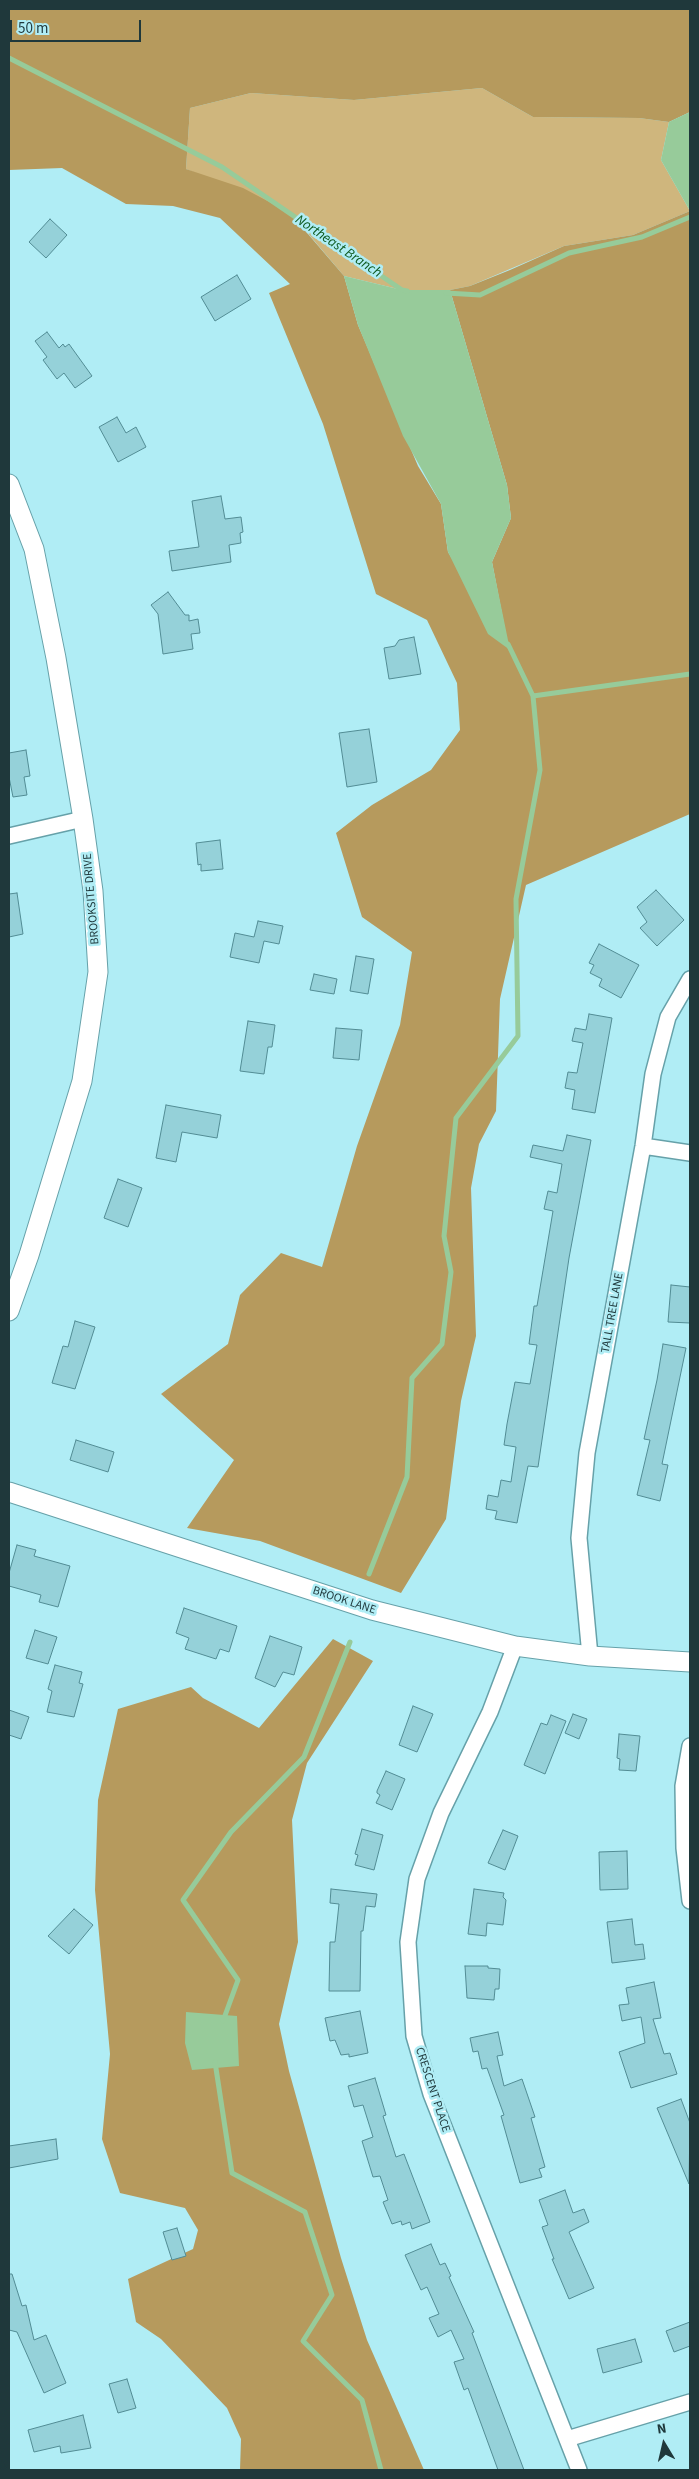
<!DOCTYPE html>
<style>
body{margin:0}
#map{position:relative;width:699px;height:2479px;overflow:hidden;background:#b0edf5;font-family:"Source Sans 3",sans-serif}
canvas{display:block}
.frame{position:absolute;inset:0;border:10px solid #1f383b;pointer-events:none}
.north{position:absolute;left:639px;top:2419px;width:50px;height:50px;-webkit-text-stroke:4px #b0edf5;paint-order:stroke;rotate:351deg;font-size:14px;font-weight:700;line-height:20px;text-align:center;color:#1f383b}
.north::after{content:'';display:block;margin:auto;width:18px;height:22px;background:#1f383b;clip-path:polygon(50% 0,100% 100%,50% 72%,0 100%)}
.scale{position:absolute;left:10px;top:20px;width:131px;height:22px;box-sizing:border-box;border:2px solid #1f383b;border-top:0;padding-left:6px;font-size:15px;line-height:18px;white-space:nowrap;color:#1f383b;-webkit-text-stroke:4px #b0edf5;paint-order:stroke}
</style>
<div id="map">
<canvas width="699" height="2479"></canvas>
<div class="frame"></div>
<div class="north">N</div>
<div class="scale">50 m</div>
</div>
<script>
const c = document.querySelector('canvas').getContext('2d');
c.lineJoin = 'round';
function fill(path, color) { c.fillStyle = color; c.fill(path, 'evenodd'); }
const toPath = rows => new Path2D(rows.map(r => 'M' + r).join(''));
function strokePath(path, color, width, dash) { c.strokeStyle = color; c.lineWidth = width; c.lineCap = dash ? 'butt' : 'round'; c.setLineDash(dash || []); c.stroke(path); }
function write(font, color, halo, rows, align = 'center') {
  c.font = font + ' "Source Sans 3",sans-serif'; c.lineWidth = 5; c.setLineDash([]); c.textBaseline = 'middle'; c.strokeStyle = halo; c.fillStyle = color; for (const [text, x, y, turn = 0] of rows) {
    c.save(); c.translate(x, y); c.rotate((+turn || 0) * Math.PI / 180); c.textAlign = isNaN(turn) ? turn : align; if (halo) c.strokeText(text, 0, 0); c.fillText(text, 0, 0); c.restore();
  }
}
const green = toPath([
 [482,88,533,117,639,118,669,122,661,160,690,211,633,235,564,246,470,286,450,290,402,290,344,276,290,212,186,169,190,108,251,93,354,100]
]);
const forest = toPath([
 [9,9,690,9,690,112,669,122,639,118,533,117,482,88,354,100,251,93,190,108,186,169,243,188,290,213,344,276,358,325,418,466,441,504,448,552,509,650,492,562,511,518,507,485,450,290,470,286,510,270,564,246,633,235,690,211,690,814,526,885,500,999,496,1111,479,1144,471,1188,476,1336,461,1401,446,1519,401,1593,260,1541,187,1528,234,1460,161,1394,228,1344,240,1295,281,1253,322,1267,357,1146,400,1025,412,952,362,917,336,833,372,805,431,770,460,730,457,683,427,620,376,594,323,424,269,293,290,284,220,218,173,206,126,204,62,168,9,170],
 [333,1639,373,1661,307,1763,292,1820,298,1942,279,2024,289,2071,341,2258,367,2340,424,2470,240,2470,241,2439,227,2408,161,2339,136,2322,128,2279,193,2249,198,2230,185,2208,120,2193,102,2139,110,2054,95,1890,98,1800,118,1709,191,1687,203,1698,259,1728]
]);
const water = toPath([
 [690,112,690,211,661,160,669,122],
 [344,276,402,290,450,290,507,485,511,518,492,562,510,650,488,634,448,552,441,504,403,436,358,325],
 [186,2012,237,2016,239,2066,192,2070,185,2043]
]);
const stream = toPath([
 [9,58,222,167,402,290,407,291],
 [446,293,480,295,569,253,642,237,690,217],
 [508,644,533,696,690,674],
 [369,1574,407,1477,412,1378,442,1344,451,1272,444,1236,456,1118,518,1036,516,899,540,770,533,696],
 [223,2021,238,1980,183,1900,231,1832,304,1757,350,1642],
 [215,2062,232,2173,305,2212,332,2295,303,2341,362,2400,381,2470]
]);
const building = toPath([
 [50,219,67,235,46,258,29,242,50,219],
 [237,275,251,299,215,321,201,297,237,275],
 [47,332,59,348,63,344,65,347,69,344,92,376,75,388,64,373,57,379,43,360,47,357,35,341,47,332],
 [117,417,126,433,136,427,146,447,118,462,99,427,117,417],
 [221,496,225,519,241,517,243,532,240,533,241,543,229,545,231,562,172,571,169,551,199,547,192,501,221,496],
 [168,592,185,615,189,615,189,621,198,619,200,633,191,634,193,649,163,654,158,614,151,605,168,592],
 [414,637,421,674,389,679,384,648,395,646,399,640,414,637],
 [369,729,377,782,347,787,339,733,369,729],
 [26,750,30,776,24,777,27,795,13,797,9,777,9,753,26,750],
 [220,840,223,869,201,871,201,864,198,865,196,843,220,840],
 [656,890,684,920,657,946,640,928,647,922,637,907,656,890],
 [17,893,23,934,9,937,9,894,17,893],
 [258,921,283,926,279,944,264,941,259,963,230,957,235,933,254,937,258,921],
 [599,944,639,965,621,998,599,986,602,979,590,973,594,965,589,963,599,944],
 [356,956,374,959,368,994,350,991,356,956],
 [314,974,337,979,334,994,310,990,314,974],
 [589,1014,612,1018,595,1113,572,1109,575,1090,565,1088,568,1072,577,1073,583,1043,572,1041,575,1028,586,1030,589,1014],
 [248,1021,275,1025,272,1047,268,1047,264,1074,240,1071,248,1021],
 [336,1028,362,1030,359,1060,333,1058,336,1028],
 [166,1105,221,1115,217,1138,182,1132,176,1162,156,1158,166,1105],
 [567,1135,591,1140,569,1258,538,1467,528,1466,517,1523,495,1519,497,1511,486,1509,488,1495,498,1497,501,1480,511,1482,516,1447,504,1445,507,1424,515,1382,530,1384,537,1345,529,1344,534,1306,537,1306,553,1211,544,1209,548,1191,557,1193,562,1164,530,1157,533,1145,563,1151,567,1135],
 [118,1179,142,1188,128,1227,104,1218,118,1179],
 [671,1285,690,1287,690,1323,668,1322,671,1285],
 [75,1321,95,1327,75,1389,52,1383,63,1346,68,1347,75,1321],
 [663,1344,686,1348,662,1464,668,1465,660,1501,637,1495,650,1440,644,1439,657,1380,663,1344],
 [76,1440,114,1452,108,1472,70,1460,76,1440],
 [17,1545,36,1550,34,1556,70,1566,58,1607,39,1602,41,1595,9,1586,9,1573,17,1545],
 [184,1608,237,1626,229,1652,220,1649,216,1659,185,1649,189,1638,176,1633,184,1608],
 [35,1630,57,1637,48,1664,26,1658,35,1630],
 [270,1636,302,1647,294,1675,283,1672,275,1687,255,1678,270,1636],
 [55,1665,82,1672,79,1683,83,1684,74,1717,47,1712,52,1691,48,1689,55,1665],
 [413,1706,433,1714,417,1752,399,1745,413,1706],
 [9,1710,29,1717,21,1739,9,1735,9,1710],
 [573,1714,587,1719,579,1739,565,1733,573,1714],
 [551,1715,566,1721,545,1774,524,1765,541,1723,547,1725,551,1715],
 [619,1734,640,1736,636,1771,619,1770,620,1759,617,1758,619,1734],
 [386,1771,405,1779,392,1810,376,1803,380,1795,377,1793,377,1791,386,1771],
 [362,1829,383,1835,374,1870,355,1865,358,1855,355,1854,362,1829],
 [503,1830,518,1836,505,1870,488,1863,503,1830],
 [627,1851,628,1889,600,1890,599,1852,627,1851],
 [331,1889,377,1894,375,1907,366,1906,363,1931,361,1931,360,1991,329,1991,330,1942,335,1942,339,1904,330,1903,331,1889],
 [474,1889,504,1893,503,1897,506,1900,503,1925,487,1923,486,1936,468,1934,474,1889],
 [74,1909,93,1925,69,1954,48,1936,74,1909],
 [632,1919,635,1945,643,1944,645,1959,612,1963,607,1922,632,1919],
 [465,1966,488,1966,488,1968,500,1969,499,1989,495,1989,494,2000,467,1998,465,1966],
 [654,1982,661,2018,653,2019,664,2054,670,2053,677,2074,631,2088,619,2052,645,2043,641,2017,622,2021,619,2005,629,2004,626,1988,654,1982],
 [360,2011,368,2053,349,2057,349,2054,341,2055,335,2040,330,2041,325,2018,360,2011],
 [498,2032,503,2055,497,2056,504,2086,522,2079,535,2117,531,2118,545,2167,539,2169,542,2177,520,2183,501,2116,504,2115,487,2068,482,2069,478,2051,473,2052,470,2038,498,2032],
 [375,2078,386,2115,383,2116,396,2157,404,2154,430,2222,412,2229,410,2222,402,2225,401,2221,392,2224,383,2202,388,2200,380,2176,373,2177,362,2141,373,2137,363,2105,354,2107,348,2086,375,2078],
 [681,2099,690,2123,689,2184,657,2108,681,2099],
 [56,2139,58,2159,9,2168,9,2146,56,2139],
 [565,2190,573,2213,584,2209,589,2222,569,2232,594,2288,569,2299,552,2259,554,2259,542,2227,548,2225,539,2200,565,2190],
 [177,2228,186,2256,172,2260,163,2232,177,2228],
 [431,2244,440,2265,445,2263,451,2276,449,2277,474,2332,472,2333,524,2470,498,2470,468,2388,464,2390,454,2362,464,2359,451,2330,438,2337,429,2318,439,2314,427,2287,421,2290,405,2255,431,2244],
 [9,2274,12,2274,22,2306,26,2305,34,2340,46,2335,66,2383,44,2393,17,2332,9,2330,9,2274],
 [690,2322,690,2346,674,2352,666,2331,690,2322],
 [635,2339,642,2362,603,2373,597,2349,635,2339],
 [127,2379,136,2408,118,2413,109,2384,127,2379],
 [83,2415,91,2448,61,2453,60,2446,34,2452,28,2430,83,2415]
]);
const minor = toPath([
 [9,836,83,819],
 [643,1146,690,1153],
 [515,1646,490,1712,441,1813,417,1879,408,1942,414,2036,431,2094,579,2470],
 [590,1656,579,1538,587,1453,643,1146,653,1074,668,1017,690,979],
 [690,1746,683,1786,684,1848,690,1901],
 [567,2439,690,2402]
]);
const tertiary = toPath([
 [9,484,34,549,56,658,83,819,93,891,98,972,82,1081,29,1255,9,1311],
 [9,1492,372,1610,515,1646,590,1656,690,1662]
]);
const streetNames = [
 ["BROOKSITE DRIVE",92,899,-95],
 ["TALL TREE LANE",613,1313,-80],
 ["BROOK LANE",344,1601,18],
 ["CRESCENT PLACE",432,2090,72]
];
const waterNames = [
 ["Northeast Branch",338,247,34]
];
fill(green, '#cfb67d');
fill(forest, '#b69a5d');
fill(water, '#97cb9a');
strokePath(stream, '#97cb9a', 5);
fill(building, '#95d1d9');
strokePath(building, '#528c94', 1);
strokePath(minor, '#66a1a9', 18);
strokePath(tertiary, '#66a1a9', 21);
strokePath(minor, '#fff', 15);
strokePath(tertiary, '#fff', 19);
write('12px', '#1f383b', '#b0edf5', streetNames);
write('italic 14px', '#0e5a1f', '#b0edf5', waterNames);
</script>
